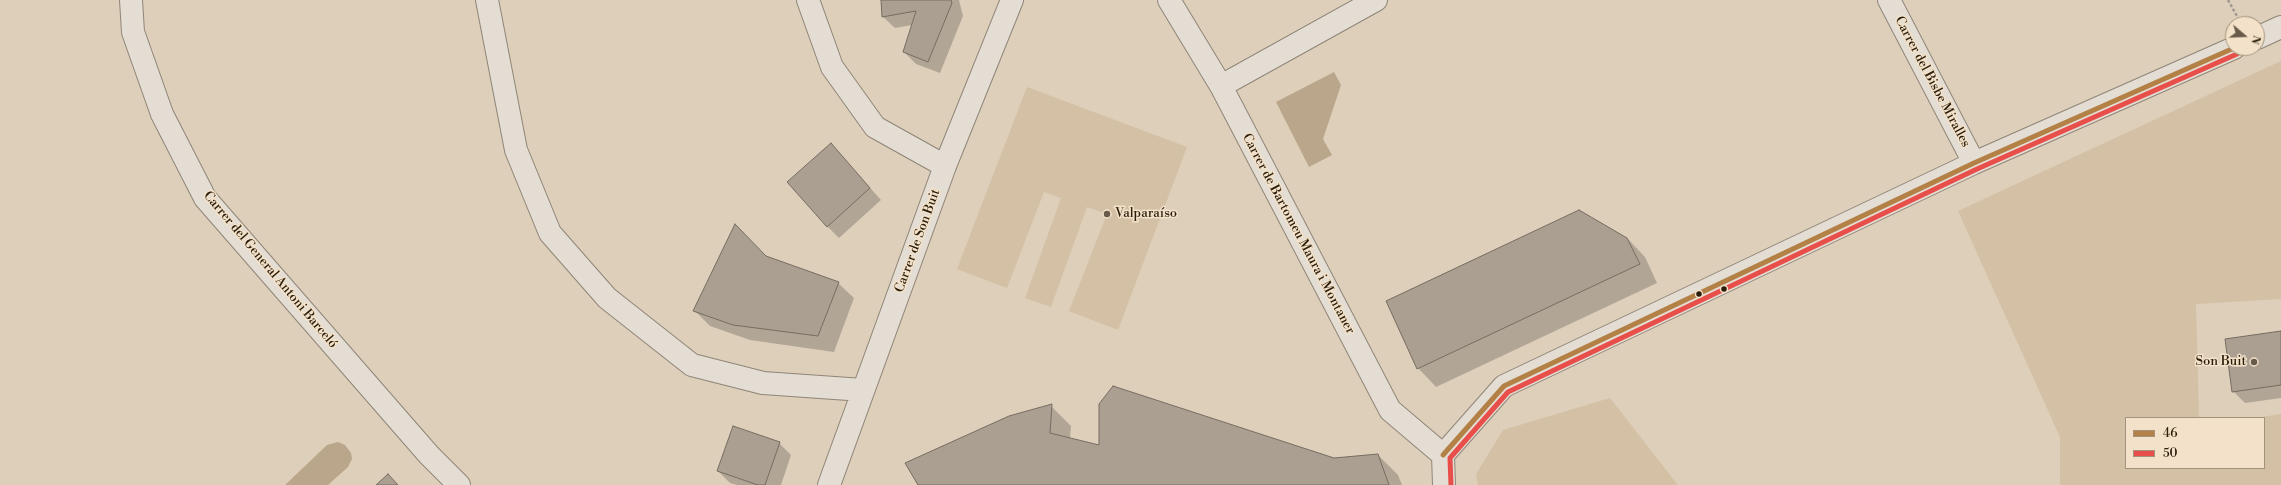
<!DOCTYPE html>
<meta charset="utf-8">
<style>
body{margin:0}
#map{position:relative;width:2281px;height:485px;overflow:hidden;background:#decfbb;font-family:"Libre Bodoni",serif}
canvas{display:block}
.legend{position:absolute;left:2125px;top:417px;width:140px;height:52px;box-sizing:border-box;background:#f3e2c9;border:1px solid #a3937d;margin:0;padding:5px 7px;list-style:none;font-size:12px;color:#2a1d0b}
.legend li{display:flex;align-items:center;gap:8px;height:20px}
.legend b{width:20px;border:1px solid #a3937d}
.north{position:absolute;left:2225px;top:16px;width:40px;height:40px;box-sizing:border-box;background:#f3e2c9;border:1px solid #a3937d;border-radius:50%;rotate:109deg;font-size:11px;font-weight:700;line-height:16px;text-align:center;color:#2a1d0b}
.north::after{content:'';display:block;margin:auto;width:14px;height:18px;background:#695b49;clip-path:polygon(50% 0,100% 100%,50% 72%,0 100%)}
</style>
<div id="map">
<canvas width="2281" height="485"></canvas>
<ul class="legend">
<li><b style="height:5px;background:#b38046"></b>46</li>
<li><b style="height:5px;background:#e84f4a"></b>50</li>
</ul>
<div class="north">N</div>
</div>
<script>
const c = document.querySelector('canvas').getContext('2d');
c.lineJoin = 'round';
function fill(path, color) { c.fillStyle = color; c.fill(path, 'evenodd'); }
const toPath = rows => new Path2D(rows.map(r => 'M' + r).join(''));
function strokePath(path, color, width, dash) { c.strokeStyle = color; c.lineWidth = width; c.lineCap = dash ? 'butt' : 'round'; c.setLineDash(dash || []); c.stroke(path); }
function write(font, color, halo, rows, align = 'center') {
  c.font = font + ' "Libre Bodoni",serif'; c.lineWidth = 3; c.setLineDash([]); c.textBaseline = 'middle'; c.strokeStyle = halo; c.fillStyle = color; for (const [text, x, y, turn = 0] of rows) {
    c.save(); c.translate(x, y); c.rotate((+turn || 0) * Math.PI / 180); c.textAlign = isNaN(turn) ? turn : align; if (halo) c.strokeText(text, 0, 0); c.fillText(text, 0, 0); c.restore();
  }
}
const green = toPath([
 [2281,61,2281,299,2196,304,2199,418,2126,418,2126,468,2264,468,2264,418,2254,418,2281,414,2281,485,2060,485,2060,437,1958,211],
 [1027,87,1187,147,1118,330,1069,311,1107,214,1087,207,1051,307,1025,298,1061,198,1044,192,1007,288,957,269],
 [1610,398,1678,485,1478,485,1476,474,1503,430]
]);
const water = toPath([
 [1334,72,1341,85,1323,139,1332,155,1309,167,1276,102],
 [338,442,345,445,351,453,352,459,348,467,328,485,285,485,327,445]
]);
const shadow = toPath([
 [882,0,959,0,963,16,940,73,916,64,904,52,912,25,895,28,883,17],
 [831,144,881,200,839,238,827,226],
 [1627,238,1645,257,1657,283,1436,387,1418,368],
 [766,257,838,283,854,298,834,352,750,340,710,326,695,311],
 [2281,332,2281,398,2245,403,2233,391],
 [1051,406,1071,426,1070,439,1100,446,1334,459,1378,455,1398,475,1402,485,919,485],
 [779,443,791,455,781,485,737,485,730,483,718,471]
]);
const building = toPath([
 [881,0,951,0,952,3,928,62,903,52,916,11,882,17,881,0],
 [831,143,870,188,827,227,787,182,831,143],
 [1579,210,1627,238,1640,264,1417,369,1386,301,1579,210],
 [735,224,766,256,839,282,818,336,733,325,693,311,735,224],
 [2281,331,2281,385,2232,392,2225,339,2281,331],
 [1113,386,1334,458,1378,454,1389,485,918,485,905,463,1009,416,1052,404,1050,433,1099,445,1099,404,1113,386],
 [733,426,780,442,765,485,758,485,717,471,733,426],
 [388,474,398,485,376,485,388,474]
]);
const path = toPath([
 [2228,0,2238,18]
]);
const minor = toPath([
 [131,0,133,32,162,114,205,198,429,455,459,485],
 [487,0,516,150,550,233,607,298,692,365,763,383,863,390],
 [808,0,832,67,875,127,945,166],
 [1169,0,1221,86,1390,410,1443,455],
 [1889,0,1974,163],
 [2257,38,2281,27],
 [1221,86,1376,0],
 [1443,455,1504,386,1974,163,2234,48],
 [1443,455,1444,485],
 [829,485,945,166,1012,0]
]);
const bus1 = toPath([
 [1443,455,1504,386,1974,163,2234,48]
]);
const bus2 = toPath([
 [1451,485,1450,458,1508,392,1977,169,2237,54]
]);
const markers = [
 [1107,214,4,"#695b49"],
 [1724,289,3.5,"#2a1d0b"],
 [1699,294,3.5,"#2a1d0b"],
 [2254,362,4,"#695b49"]
];
const streetNames = [
 ["Carrer del Bisbe Miralles",1932,82,62],
 ["Carrer de Bartomeu Maura i Montaner",1298,234,62],
 ["Carrer de Son Buit",918,241,-70],
 ["Carrer del General Antoni Barceló",270,270,50]
];
const poiNames = [
 ["Valparaíso",1115,214],
 ["Son Buit",2246,362,"right"]
];
fill(green, '#d4c0a4');
fill(water, '#baa68a');
fill(shadow, '#0003');
fill(building, '#aa9f91');
strokePath(building, '#766c60', 1);
strokePath(minor, '#8f8577', 24);
strokePath(path, '#a29a90', 2.5, [3, 2]);
strokePath(minor, '#e4ddd3', 22);
strokePath(bus1, '#b38046', 5);
strokePath(bus2, '#e84f4a', 5);
for (const [x, y, r, color] of markers) { const dot = new Path2D(); dot.arc(x, y, r, 0, 2 * Math.PI); c.fillStyle = color; c.fill(dot); strokePath(dot, '#f3e2c9', 1.5); }
write('13px', '#2a1d0b', '#f3e2c9', streetNames);
write('13px', '#2a1d0b', '#f3e2c9', poiNames, 'left');
</script>
